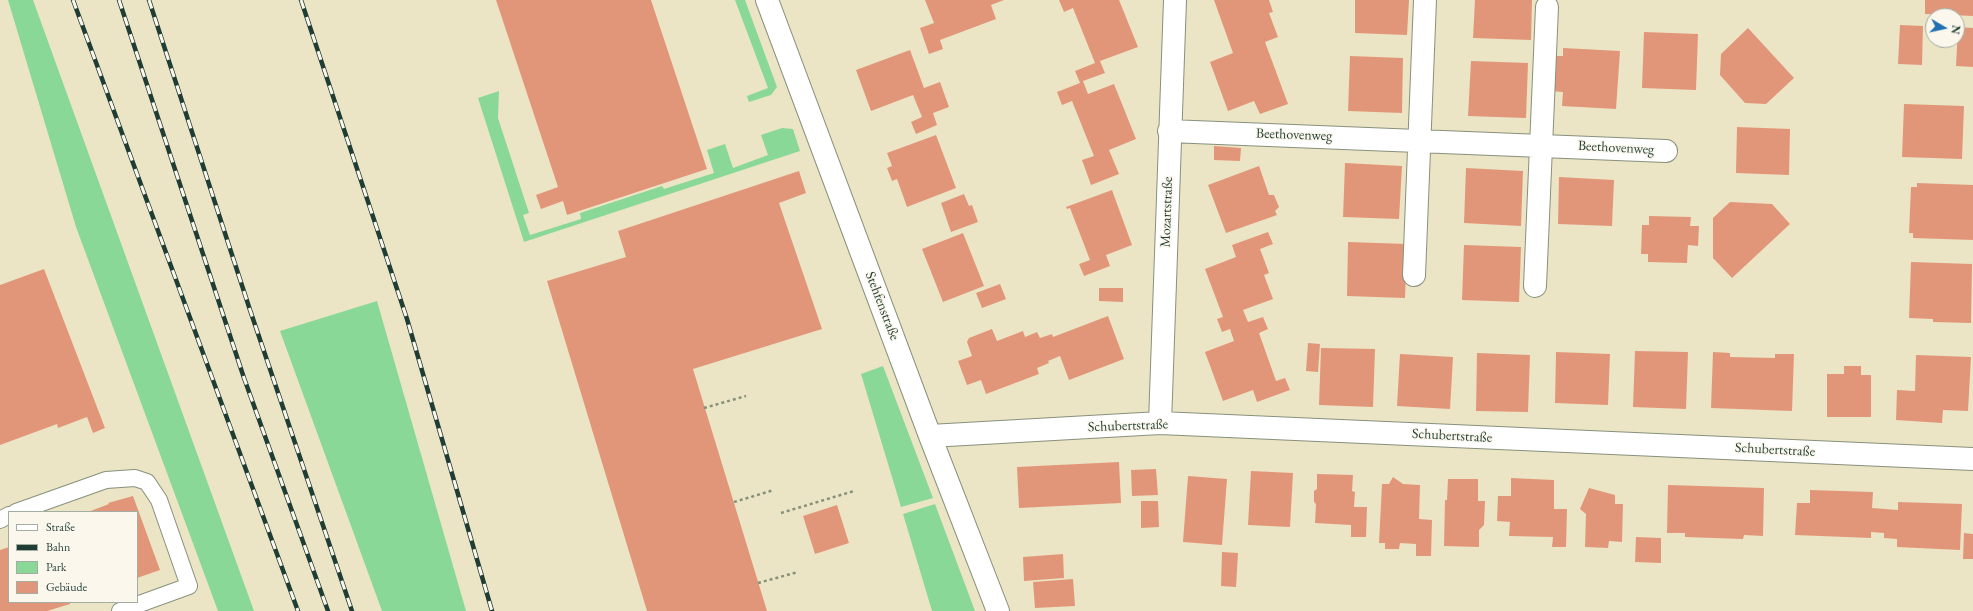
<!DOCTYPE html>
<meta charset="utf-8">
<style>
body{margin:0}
#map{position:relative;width:1973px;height:611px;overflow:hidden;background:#ece5c5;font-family:"EB Garamond",serif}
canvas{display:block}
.legend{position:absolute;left:8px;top:511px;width:130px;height:92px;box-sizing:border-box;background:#fbf7ec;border:1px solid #a3ada2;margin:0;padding:5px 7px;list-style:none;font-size:12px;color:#1f3d34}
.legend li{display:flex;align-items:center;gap:8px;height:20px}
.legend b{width:20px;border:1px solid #a3ada2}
.north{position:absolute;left:1925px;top:8px;width:40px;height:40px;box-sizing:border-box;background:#fbf7ec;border:1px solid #a3ada2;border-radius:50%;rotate:99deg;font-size:11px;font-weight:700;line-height:16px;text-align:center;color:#1f3d34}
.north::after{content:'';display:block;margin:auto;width:14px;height:18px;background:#1f6fb2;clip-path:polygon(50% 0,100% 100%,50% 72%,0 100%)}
</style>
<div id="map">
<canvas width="1973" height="611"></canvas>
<ul class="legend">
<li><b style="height:5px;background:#fff"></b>Straße</li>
<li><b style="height:5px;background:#1f3d34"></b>Bahn</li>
<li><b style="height:11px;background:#8ad897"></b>Park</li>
<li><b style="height:11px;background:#e29679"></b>Gebäude</li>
</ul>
<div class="north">N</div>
</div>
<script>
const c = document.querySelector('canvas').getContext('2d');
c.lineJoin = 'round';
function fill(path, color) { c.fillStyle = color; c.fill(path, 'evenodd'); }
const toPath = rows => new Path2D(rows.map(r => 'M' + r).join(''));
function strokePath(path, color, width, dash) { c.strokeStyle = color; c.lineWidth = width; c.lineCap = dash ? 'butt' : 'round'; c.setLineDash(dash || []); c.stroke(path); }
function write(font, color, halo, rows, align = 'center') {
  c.font = font + ' "EB Garamond",serif'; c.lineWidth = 3; c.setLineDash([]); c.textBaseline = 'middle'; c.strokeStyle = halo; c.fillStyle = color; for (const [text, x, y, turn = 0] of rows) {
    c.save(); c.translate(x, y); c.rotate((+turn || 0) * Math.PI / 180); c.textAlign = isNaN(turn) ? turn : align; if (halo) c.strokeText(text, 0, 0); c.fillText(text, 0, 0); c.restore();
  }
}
const green = toPath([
 [8,0,33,0,254,611,218,611,76,227],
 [735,0,745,0,777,87,771,95,749,102,747,96,768,88],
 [499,91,498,118,529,213,523,215,530,235,581,219,580,213,662,186,664,189,714,173,707,150,725,144,733,168,768,155,761,135,782,128,793,129,800,151,524,242,478,98],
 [377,301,466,611,382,611,280,331],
 [883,366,933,498,901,507,861,374],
 [935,504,975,611,932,611,903,514]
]);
const building = toPath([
 [496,0,651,0,707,169,567,215,563,201,541,209,536,195,558,187],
 [925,0,1004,0,991,5,996,19,940,40,943,49,929,54,920,28,934,23],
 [1059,0,1119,0,1138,47,1100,61,1105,73,1083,81,1088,94,1114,84,1136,139,1109,150,1119,174,1091,185,1082,160,1094,156,1072,101,1062,105,1057,92,1080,83,1075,71,1095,63,1073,8,1064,12],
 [1214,0,1269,0,1273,12,1269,13,1278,37,1265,42,1288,104,1260,114,1254,101,1228,111,1210,62,1233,53],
 [1355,0,1409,0,1407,35,1355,33],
 [1475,0,1532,0,1531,40,1473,38],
 [1925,0,1973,0,1973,16,1925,14],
 [1900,25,1923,26,1922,65,1898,64],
 [1958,27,1973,28,1973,67,1956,66],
 [1748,28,1794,78,1766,104,1745,103,1720,75,1721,54],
 [1644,32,1698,34,1696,90,1642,88],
 [1563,48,1620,51,1616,109,1562,106,1563,92,1551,91,1553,56,1563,56],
 [910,50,924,88,940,82,949,107,933,113,937,125,916,134,911,122,922,117,913,95,871,111,856,70],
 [1350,56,1403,58,1402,113,1348,111],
 [1471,61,1528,63,1526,118,1468,116],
 [1904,104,1964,106,1962,159,1902,157],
 [1737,127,1790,129,1789,175,1736,173],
 [936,135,956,188,907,207,897,179,892,181,887,168,892,166,887,153],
 [1214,146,1241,148,1240,161,1214,160],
 [1345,163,1402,166,1399,219,1343,217],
 [1259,166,1269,195,1274,195,1279,207,1275,211,1277,215,1226,233,1208,185],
 [1466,168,1523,171,1521,226,1464,223],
 [799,171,806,193,779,203,822,329,693,369,767,611,647,611,547,281,626,257,618,231],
 [1559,177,1614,180,1612,226,1558,224],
 [1917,183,1973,185,1973,240,1913,238,1913,233,1909,233,1911,187,1917,187],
 [1112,190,1132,245,1106,255,1110,266,1084,276,1079,264,1090,260,1070,208,1067,209,1066,207],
 [964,194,969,206,972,205,978,222,951,232,941,203],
 [1730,202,1772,204,1790,224,1732,278,1713,258,1713,218],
 [1649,216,1691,217,1690,226,1699,226,1698,246,1688,245,1687,263,1648,262,1648,254,1641,254,1642,225,1649,225],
 [1268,232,1273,244,1260,249,1269,273,1264,275,1273,299,1243,310,1248,322,1263,317,1268,329,1259,333,1276,381,1285,378,1290,390,1257,402,1253,390,1223,401,1205,352,1234,341,1230,329,1222,332,1217,319,1223,317,1205,269,1236,257,1232,245],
 [963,233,984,286,943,302,922,249],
 [1348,242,1407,244,1405,298,1347,296],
 [1464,245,1521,247,1519,302,1462,300],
 [1911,262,1972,264,1971,323,1933,322,1933,319,1909,318],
 [44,269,105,428,93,433,87,417,58,428,57,424,0,445,0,285],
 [1000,284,1006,299,982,308,976,293],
 [1099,288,1123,288,1123,302,1099,301],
 [1108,316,1124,359,1069,380,1060,356,1048,361,1049,363,1037,368,1039,374,986,394,981,380,967,385,958,361,972,356,967,342,969,338,992,329,997,341,1023,331,1025,337,1037,332,1040,338,1052,334,1053,337],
 [1308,343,1320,344,1318,372,1306,371],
 [1321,348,1375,349,1373,407,1319,405],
 [1635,351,1688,352,1686,409,1633,407],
 [1556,352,1610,354,1608,405,1555,403],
 [1713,352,1730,353,1730,357,1775,358,1775,354,1794,354,1792,411,1711,408],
 [1477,353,1530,355,1528,412,1476,411],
 [1400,354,1453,357,1450,409,1397,406],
 [1916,355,1971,357,1968,411,1943,410,1942,423,1896,420,1897,390,1915,391],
 [1844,366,1861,366,1861,375,1871,375,1871,417,1827,417,1827,374,1844,374],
 [1119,462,1121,503,1019,508,1017,467],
 [1156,469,1158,495,1132,496,1131,470],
 [1251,471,1293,473,1290,527,1248,525],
 [1317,474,1353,475,1352,491,1355,492,1354,507,1367,507,1366,537,1351,537,1351,525,1315,523,1316,504,1314,502,1314,491,1317,489],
 [1188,476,1227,479,1222,545,1183,542],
 [1393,477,1403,484,1420,485,1419,519,1432,520,1431,556,1416,556,1416,544,1400,543,1399,549,1385,549,1385,543,1379,543,1382,484,1389,484],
 [1511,478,1554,480,1554,509,1567,509,1566,547,1552,547,1553,537,1509,536,1510,522,1497,521,1498,496,1511,496],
 [1448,479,1478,479,1478,501,1485,501,1484,525,1479,530,1479,547,1444,546,1445,500,1447,500],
 [1668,485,1764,488,1763,536,1744,535,1743,539,1685,537,1685,533,1667,533],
 [1589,488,1615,495,1615,504,1623,504,1622,542,1609,541,1608,548,1585,547,1586,514,1580,509],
 [1810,490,1873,492,1872,508,1898,510,1898,502,1962,504,1960,550,1897,547,1897,539,1884,538,1884,533,1871,532,1871,538,1795,535,1797,503,1810,503],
 [133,496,160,570,137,578,137,512,88,512,109,504,108,503],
 [1141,501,1158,501,1159,527,1141,528],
 [837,505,849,543,815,554,803,516],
 [1964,533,1973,534,1973,559,1963,559],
 [1636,537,1661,538,1661,563,1635,562],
 [9,547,9,602,70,602,70,604,47,611,0,611,0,550],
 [1222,552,1238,553,1236,587,1221,586],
 [1063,554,1064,578,1024,581,1023,557],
 [1073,579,1075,606,1035,608,1033,582]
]);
const path = toPath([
 [704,408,746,396],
 [734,502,774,490],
 [781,513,854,491],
 [758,583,798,572]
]);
const lane = toPath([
 [16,512,106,480,135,478,147,482,159,500,189,586,120,611],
 [0,520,9,515]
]);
const street = toPath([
 [767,0,930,436,998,611],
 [1169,131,1666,151],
 [1414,275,1425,0],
 [1535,286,1547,7],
 [1160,423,1175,0],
 [930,436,1160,423,1973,459]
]);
const rail = toPath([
 [73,0,298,611],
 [119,0,244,378,328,611],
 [149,0,250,310,352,611],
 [301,0,407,319,492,611]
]);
const streetNames = [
 ["Beethovenweg",1294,135,2],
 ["Beethovenweg",1616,148,3],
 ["Mozartstraße",1167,212,-88],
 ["Stehfenstraße",882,306,69],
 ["Schubertstraße",1128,426,-2],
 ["Schubertstraße",1452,436,3],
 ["Schubertstraße",1775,450,3]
];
fill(green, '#8ad897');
fill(building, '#e29679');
strokePath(lane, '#86917c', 18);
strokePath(street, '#86917c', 24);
strokePath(path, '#86917c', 2.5, [3, 3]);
strokePath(lane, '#fff', 16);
strokePath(street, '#fff', 22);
strokePath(rail, '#1f3d34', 4.5);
strokePath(rail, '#fbf7ec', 3, [9]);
write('14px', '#1f3d34', '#fbf7ec', streetNames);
</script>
